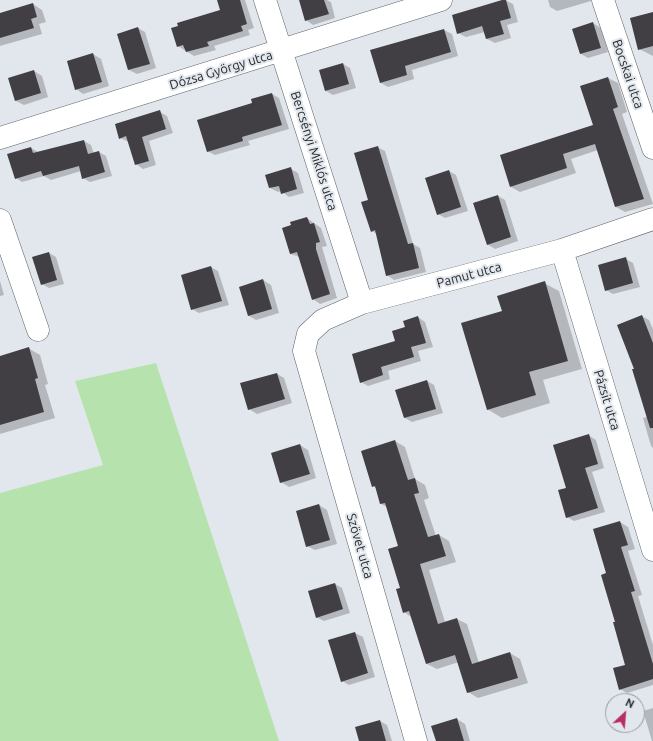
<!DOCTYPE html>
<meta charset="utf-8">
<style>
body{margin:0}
#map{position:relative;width:653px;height:741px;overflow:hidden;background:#e1e7ed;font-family:Ubuntu,sans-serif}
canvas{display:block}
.north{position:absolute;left:605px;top:693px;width:40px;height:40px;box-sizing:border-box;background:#e1e7ed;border:1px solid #979ba0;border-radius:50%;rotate:26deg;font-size:11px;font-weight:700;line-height:16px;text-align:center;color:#272a2c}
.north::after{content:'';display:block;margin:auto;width:14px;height:18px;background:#b72d69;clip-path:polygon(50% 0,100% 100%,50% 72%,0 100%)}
</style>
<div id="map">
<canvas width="653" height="741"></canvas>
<div class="north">N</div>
</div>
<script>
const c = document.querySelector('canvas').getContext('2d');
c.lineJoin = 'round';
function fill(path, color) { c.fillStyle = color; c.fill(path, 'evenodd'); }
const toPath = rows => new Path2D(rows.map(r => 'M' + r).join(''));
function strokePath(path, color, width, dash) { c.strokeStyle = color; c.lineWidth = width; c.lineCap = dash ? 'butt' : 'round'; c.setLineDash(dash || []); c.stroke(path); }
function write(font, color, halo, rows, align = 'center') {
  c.font = font + ' Ubuntu,sans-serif'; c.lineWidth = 4; c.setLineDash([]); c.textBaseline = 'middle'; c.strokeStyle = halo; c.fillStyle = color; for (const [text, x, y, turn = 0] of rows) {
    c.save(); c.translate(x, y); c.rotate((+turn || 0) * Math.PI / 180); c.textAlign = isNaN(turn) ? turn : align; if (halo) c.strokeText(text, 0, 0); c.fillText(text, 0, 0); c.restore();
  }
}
const green = toPath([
 [156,363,279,741,0,741,0,493,103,465,75,381]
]);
const shadow = toPath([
 [218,0,245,0,254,28,248,30,250,35,214,46,216,50,194,56,178,46,221,10],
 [300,0,327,0,331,2,335,18,313,25,306,20],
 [505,0,513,4,518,22,507,25,511,38,495,43,487,39,485,32,466,37,458,33],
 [548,0,591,0,591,1,557,11,550,7],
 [33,4,42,10,46,22,39,24,42,34,0,46,0,14],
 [653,13,653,56,639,49],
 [593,23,601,28,608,52,588,58,581,54],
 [138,28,145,32,156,68,137,74,129,70],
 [444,30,452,34,458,56,412,70,414,79,388,87,381,83,371,51],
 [93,54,101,59,109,86,83,94,76,89],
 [343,64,350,68,356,88,333,95,326,91],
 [34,71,42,76,48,97,24,105,16,101,10,79],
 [608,78,618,83,627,112,622,114,653,204,625,212,616,207,598,150,571,159,576,173,520,192,511,187,594,126,581,86],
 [272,94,279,98,289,129,248,141,250,145,215,155,207,151,253,104],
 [160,112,167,116,173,133,149,141,156,165,143,169,136,164,129,142,120,138],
 [84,141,91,145,94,154,99,152,106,156,112,176,90,182,83,178,81,171,51,180,44,176,22,182,16,178,31,148,38,152],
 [377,147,385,151,413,244,420,248,426,272,394,280,387,275,377,234,372,231,369,200],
 [291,169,298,173,304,193,289,197,281,191,278,192,270,188],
 [449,171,456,175,468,211,445,218,438,214],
 [498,196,505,200,518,241,495,249,487,244],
 [307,218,321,228,327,246,322,247,337,298,320,304,313,299,300,257,290,254,291,223],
 [49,253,56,257,64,284,49,288,42,284],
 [626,259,633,263,640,287,613,294,606,290],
 [211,267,218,271,229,305,199,313,192,309],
 [263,280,271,285,279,313,256,320,249,316,240,287],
 [0,281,4,295,0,296],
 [544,283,559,291,582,369,543,380,550,403,502,418,487,409,503,311],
 [642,316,649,320,653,329,653,448,651,446,643,418,647,417,635,369],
 [418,317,425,322,433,347,418,351,421,361,388,371,390,379,368,386,361,382,406,328],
 [28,348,40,355,48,384,45,385,55,418,0,434,0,357],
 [277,374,284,378,292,403,257,414,249,409],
 [427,381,434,385,443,413,412,422,405,418],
 [588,435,596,440,604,468,592,472,605,512,574,521,567,517,567,488],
 [395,441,405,447,415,479,425,485,429,498,424,500,436,536,439,535,449,541,456,562,429,570,445,622,457,619,467,624,479,663,510,653,520,659,528,683,478,698,468,692,459,662,437,669,427,664,411,617,404,612,399,547,387,507,381,504,376,488,373,486],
 [300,445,308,450,316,478,289,487,281,482],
 [319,505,327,510,337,544,315,550,307,546],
 [620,522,628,527,635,549,628,551,642,595,638,596,653,645,653,685,627,693,620,689,627,665,608,574],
 [335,584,342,588,350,613,324,621,316,617],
 [355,633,363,637,375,677,349,685,342,681,330,641],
 [653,708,653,741,652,741,643,711],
 [457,719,465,724,470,741,437,741],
 [380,721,387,725,392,741,360,741]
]);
const building = toPath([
 [217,0,240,0,247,24,241,26,243,31,207,42,209,46,186,52,183,45,177,47,171,28,178,26,177,23,220,10],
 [299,0,324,0,329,14,305,21],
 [502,0,506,0,511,18,500,21,504,34,486,39,482,26,457,34,452,15],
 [33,3,37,17,31,19,34,28,0,38,0,13],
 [653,12,653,46,638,50,630,18],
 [593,22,601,48,580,54,572,29],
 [138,27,150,64,128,70,117,34],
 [444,29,451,52,405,66,407,75,380,83,370,50],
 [93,53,102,82,75,90,67,61],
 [343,63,349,84,325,91,319,70],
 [34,70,41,93,15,101,8,78],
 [608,77,618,107,613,109,644,199,615,207,595,144,563,154,567,168,510,187,500,155,593,125,580,86],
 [272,93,282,125,242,137,243,141,207,152,197,120,252,103,251,99],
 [160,110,166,129,142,137,149,161,135,165,126,136,119,139,115,124],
 [84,140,88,154,99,151,105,172,82,179,79,166,43,176,41,171,15,179,7,154,31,147,33,153],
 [378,146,408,244,413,243,419,268,386,276,375,230,371,232,361,202,368,200,354,153],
 [291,167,297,189,281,194,279,186,269,188,265,175],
 [449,170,461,207,437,215,425,178],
 [498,195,511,237,487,245,473,203],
 [307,217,310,224,314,223,320,242,316,243,316,249,330,294,312,300,297,252,290,254,282,228,291,225,290,222],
 [49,252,57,280,41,285,32,257],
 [626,257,633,283,605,291,598,265],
 [211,266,222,301,191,310,181,275],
 [263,279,272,309,248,316,239,287],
 [545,281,568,361,529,372,536,395,487,410,461,323,502,311,497,296],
 [642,315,653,343,653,428,650,428,632,369,634,369,617,325],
 [418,316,426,343,411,347,414,357,381,367,383,375,360,383,352,354,395,341,392,331,405,327,403,321],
 [29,347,38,378,35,379,44,412,0,425,0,356],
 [277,373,285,399,248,410,240,383],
 [427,380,436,409,404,418,395,390],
 [589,434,598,464,585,468,598,508,566,518,558,490,566,488,553,445],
 [395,440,408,480,415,478,419,493,414,494,428,537,439,534,446,556,420,564,438,624,457,618,472,664,510,652,518,678,467,693,455,655,426,664,409,611,403,613,396,589,400,588,388,549,398,546,385,503,380,504,375,486,372,487,361,451],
 [300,444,310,474,280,483,271,453],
 [319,504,330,540,306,547,296,511],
 [620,521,628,545,621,547,635,591,631,592,653,664,653,679,619,690,613,668,625,665,613,622,615,622,601,575,606,573,593,529],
 [335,583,343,609,316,618,308,591],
 [355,632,368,673,341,682,328,640],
 [457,718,464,741,436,741,431,726],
 [380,720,386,741,359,741,355,727]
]);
const minor = toPath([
 [265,0,362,303],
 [603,0,653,148],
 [0,138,441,0],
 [0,220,38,330],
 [562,250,653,550],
 [416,741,304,351,308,334,323,320,362,303,562,250,653,219]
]);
const streetNames = [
 ["Dózsa György utca",221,70,-17],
 ["Bocskai utca",628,74,71],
 ["Bercsényi Miklós utca",314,151,72],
 ["Pamut utca",469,275,-15],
 ["Pázsit utca",607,400,73],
 ["Szövet utca",360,546,74]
];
fill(green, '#b6e3ad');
fill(shadow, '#0003');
fill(building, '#413e44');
strokePath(minor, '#5e6369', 23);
strokePath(minor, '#fff', 22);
write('13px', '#272a2c', '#e1e7ed', streetNames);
</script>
